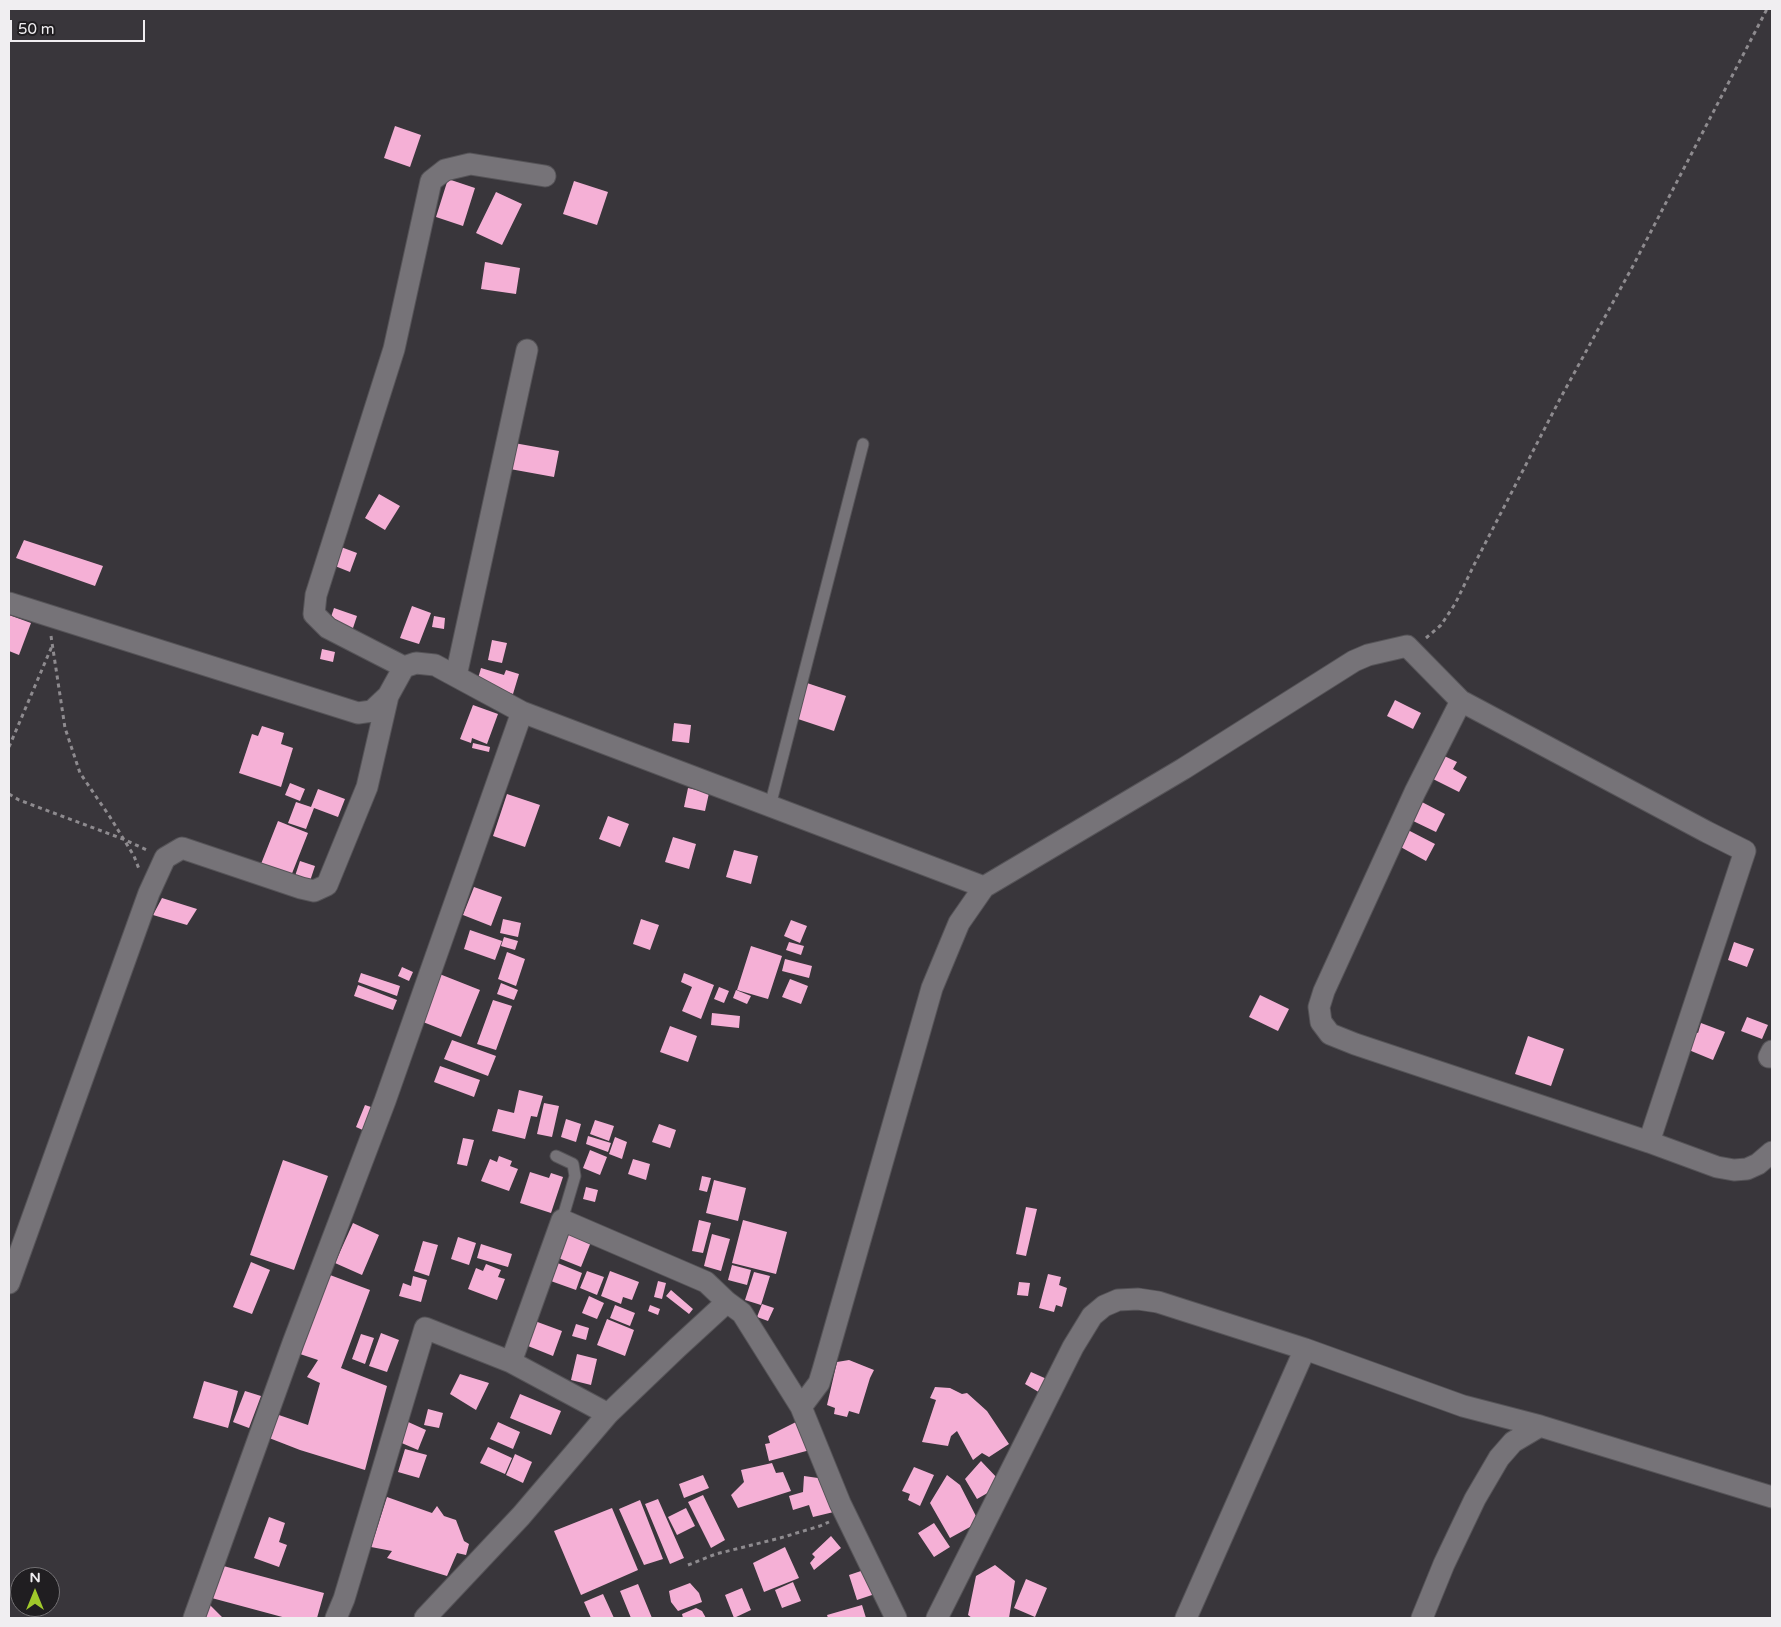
<!DOCTYPE html>
<style>
body{margin:0}
#map{position:relative;width:1781px;height:1627px;overflow:hidden;background:#39363b;font-family:"Varela Round",sans-serif}
canvas{display:block}
.frame{position:absolute;inset:0;border:10px solid #f0eef1;pointer-events:none}
.north{position:absolute;left:10px;top:1567px;width:50px;height:50px;box-sizing:border-box;background:#201e21;border:1px solid #737174;border-radius:50%;rotate:0deg;font-size:14px;font-weight:700;line-height:20px;text-align:center;color:#f0eef1}
.north::after{content:'';display:block;margin:auto;width:18px;height:22px;background:#a0c92b;clip-path:polygon(50% 0,100% 100%,50% 72%,0 100%)}
.scale{position:absolute;left:10px;top:20px;width:135px;height:22px;box-sizing:border-box;border:2px solid #f0eef1;border-top:0;padding-left:6px;font-size:15px;line-height:18px;white-space:nowrap;color:#f0eef1;-webkit-text-stroke:4px #201e21;paint-order:stroke}
</style>
<div id="map">
<canvas width="1781" height="1627"></canvas>
<div class="frame"></div>
<div class="north">N</div>
<div class="scale">50 m</div>
</div>
<script>
const c = document.querySelector('canvas').getContext('2d');
c.lineJoin = 'round';
function fill(path, color) { c.fillStyle = color; c.fill(path, 'evenodd'); }
const toPath = rows => new Path2D(rows.map(r => 'M' + r).join(''));
function strokePath(path, color, width, dash) { c.strokeStyle = color; c.lineWidth = width; c.lineCap = dash ? 'butt' : 'round'; c.setLineDash(dash || []); c.stroke(path); }
const building = toPath([
 [395,126,421,135,410,167,384,158],
 [448,179,475,188,463,226,436,217],
 [574,181,608,192,597,225,563,214],
 [496,192,522,204,502,245,476,233],
 [485,262,520,268,516,294,481,289],
 [514,443,559,451,554,477,510,469],
 [379,494,400,506,385,530,365,518],
 [24,540,103,566,95,586,16,558],
 [341,547,357,553,350,572,335,566],
 [412,606,431,613,419,644,400,638],
 [334,608,357,616,352,631,329,623],
 [9,615,31,623,19,655,9,651],
 [434,616,445,618,444,629,432,627],
 [492,640,507,643,502,663,488,660],
 [322,649,335,652,333,662,320,659],
 [481,668,504,675,506,670,519,674,513,694,477,682],
 [807,683,846,696,834,731,795,718],
 [1395,700,1421,713,1413,729,1387,716],
 [473,705,498,714,487,744,472,738,471,743,460,739],
 [674,723,691,725,689,743,672,741],
 [262,726,284,733,281,744,293,748,281,787,239,773,252,734,258,736],
 [473,743,490,747,489,752,472,748],
 [1440,754,1457,762,1453,769,1467,777,1459,792,1429,777],
 [290,783,305,789,300,801,285,795],
 [688,788,709,793,705,811,684,807],
 [318,789,345,799,338,817,314,808,306,829,288,823,296,802,311,807],
 [507,794,540,805,525,847,493,836],
 [1418,800,1445,814,1436,832,1409,819],
 [608,816,629,824,620,847,599,839],
 [278,821,308,833,291,876,261,864],
 [1406,829,1435,844,1426,861,1397,845],
 [673,837,696,844,689,869,665,862],
 [734,850,758,856,751,884,726,877],
 [300,861,315,866,309,884,294,879],
 [474,887,502,897,491,926,463,915],
 [162,898,197,909,187,925,153,915],
 [503,919,521,923,518,937,500,933],
 [641,919,659,925,650,950,633,944],
 [791,920,807,926,800,943,784,936],
 [470,930,502,941,495,960,464,949],
 [504,937,518,941,515,950,501,946],
 [789,942,804,946,801,955,786,950],
 [1734,942,1754,949,1747,967,1728,960],
 [751,946,782,956,768,999,737,990],
 [507,952,525,959,516,986,498,979],
 [785,959,812,966,809,978,782,971],
 [402,967,413,972,409,981,398,976],
 [361,973,400,986,397,996,358,982],
 [437,973,480,990,461,1037,418,1020],
 [684,973,714,985,701,1019,682,1011,692,987,681,982],
 [790,979,808,986,801,1004,782,997],
 [501,983,518,990,514,1000,497,994],
 [358,985,397,1000,393,1010,354,996],
 [719,987,729,991,724,1003,714,999],
 [736,990,751,996,747,1004,733,998],
 [1260,995,1289,1009,1278,1031,1249,1017],
 [493,1000,512,1006,496,1050,477,1044],
 [712,1013,740,1016,739,1028,711,1025],
 [1747,1017,1768,1025,1762,1039,1741,1031],
 [1701,1023,1725,1032,1713,1060,1684,1048,1692,1030,1698,1033],
 [670,1026,697,1036,688,1062,660,1052],
 [1528,1036,1564,1049,1551,1086,1515,1074],
 [452,1040,496,1056,488,1076,444,1059],
 [440,1066,480,1080,474,1097,434,1082],
 [519,1090,543,1096,537,1117,531,1116,525,1139,492,1131,498,1109,514,1113],
 [544,1103,559,1106,552,1137,537,1134],
 [365,1105,374,1108,365,1131,356,1127],
 [566,1119,581,1124,576,1142,561,1137],
 [595,1120,614,1126,609,1141,590,1134],
 [659,1124,676,1130,670,1148,652,1142],
 [588,1136,611,1143,608,1152,586,1144],
 [615,1137,627,1142,622,1159,609,1154],
 [463,1138,474,1140,467,1166,457,1164],
 [590,1150,607,1157,600,1175,583,1168],
 [499,1156,512,1161,510,1166,518,1169,509,1191,481,1181,490,1159,497,1162],
 [633,1159,650,1164,646,1180,628,1174],
 [283,1160,328,1176,294,1270,250,1255],
 [530,1172,549,1178,551,1173,563,1177,551,1213,520,1203],
 [702,1176,711,1178,707,1192,699,1190],
 [714,1180,746,1188,738,1221,706,1213],
 [586,1187,598,1190,595,1202,583,1199],
 [1026,1207,1037,1209,1026,1256,1016,1254],
 [699,1220,711,1223,703,1253,692,1251],
 [743,1220,787,1232,776,1274,732,1263],
 [353,1223,379,1235,362,1275,335,1263],
 [567,1232,591,1242,581,1267,556,1257],
 [712,1234,730,1239,721,1271,704,1266],
 [458,1237,476,1243,469,1265,451,1259],
 [423,1241,438,1245,429,1276,414,1271],
 [481,1244,512,1254,508,1267,477,1258],
 [251,1262,270,1270,252,1314,233,1307],
 [555,1262,582,1273,576,1290,548,1280],
 [486,1264,501,1270,498,1277,505,1279,497,1300,468,1289,476,1268,483,1271],
 [732,1265,751,1270,747,1285,728,1280],
 [587,1271,604,1277,597,1295,580,1288],
 [610,1271,639,1282,632,1300,623,1297,621,1304,601,1296],
 [754,1272,770,1276,761,1305,745,1300],
 [1048,1274,1061,1277,1059,1285,1067,1288,1062,1307,1056,1305,1054,1312,1039,1308],
 [330,1275,370,1290,341,1368,387,1386,365,1470,300,1450,264,1436,273,1413,308,1425,320,1383,307,1377,318,1360,300,1354],
 [413,1276,427,1280,421,1302,399,1296,403,1283,411,1286],
 [658,1281,666,1283,662,1299,654,1297],
 [1019,1282,1030,1283,1028,1296,1017,1295],
 [671,1290,693,1309,689,1314,666,1296],
 [589,1296,604,1303,597,1319,582,1313],
 [762,1304,774,1308,768,1321,757,1317],
 [615,1305,635,1313,630,1326,610,1318],
 [650,1305,660,1309,658,1315,648,1311],
 [607,1319,634,1330,625,1356,597,1345],
 [532,1320,562,1331,553,1356,523,1344],
 [576,1324,589,1328,586,1340,572,1336],
 [381,1333,399,1340,387,1372,369,1366],
 [361,1334,374,1338,365,1364,352,1359],
 [577,1354,597,1359,591,1385,571,1380],
 [849,1360,874,1370,870,1378,859,1414,849,1411,847,1417,834,1414,835,1408,827,1405,837,1362],
 [1031,1372,1049,1380,1042,1394,1025,1384],
 [460,1374,489,1383,476,1410,450,1394],
 [204,1381,238,1391,228,1428,193,1418],
 [935,1387,950,1388,962,1394,967,1393,987,1411,1009,1444,989,1457,982,1453,973,1460,957,1431,951,1436,948,1446,922,1442,936,1400,930,1398],
 [245,1391,261,1396,249,1428,233,1422],
 [520,1394,561,1411,551,1435,510,1418],
 [428,1409,443,1413,439,1428,424,1425],
 [406,1421,426,1430,418,1450,397,1441],
 [498,1422,520,1432,513,1449,490,1439],
 [796,1422,810,1450,769,1461,765,1444,770,1443,768,1436],
 [488,1447,512,1458,505,1474,480,1463],
 [405,1449,427,1455,419,1478,398,1472],
 [515,1454,532,1462,523,1483,506,1475],
 [981,1461,999,1480,991,1491,977,1499,965,1479],
 [772,1463,776,1473,783,1472,791,1491,738,1508,731,1495,744,1482,741,1470],
 [914,1467,934,1475,920,1506,908,1500,910,1494,902,1491],
 [703,1475,709,1488,684,1498,679,1484],
 [947,1475,960,1485,979,1522,950,1538,930,1503],
 [804,1476,825,1479,842,1510,813,1517,809,1505,793,1510,789,1496,803,1492],
 [703,1495,725,1540,711,1548,688,1502],
 [387,1497,432,1513,437,1506,444,1516,456,1520,464,1541,469,1544,466,1555,457,1553,447,1576,387,1558,392,1551,371,1547],
 [658,1499,684,1558,670,1564,645,1504],
 [640,1500,663,1559,644,1565,619,1509],
 [612,1508,638,1570,581,1595,554,1531],
 [686,1508,695,1526,677,1535,668,1517],
 [269,1517,285,1523,279,1542,287,1545,279,1567,254,1558],
 [934,1523,950,1547,934,1557,918,1533],
 [831,1536,841,1548,814,1570,810,1563,815,1557,812,1554],
 [785,1547,799,1578,764,1592,753,1563],
 [216,1564,324,1593,317,1618,286,1618,208,1597],
 [995,1565,1015,1581,1009,1618,972,1618,968,1615,976,1576],
 [867,1569,875,1594,857,1600,849,1575],
 [1026,1579,1047,1588,1035,1617,1014,1608],
 [793,1582,801,1601,782,1608,775,1590],
 [690,1583,699,1593,702,1602,678,1611,671,1602,669,1591],
 [638,1584,652,1618,631,1618,620,1591],
 [742,1588,751,1610,734,1618,725,1595],
 [603,1594,614,1618,591,1618,584,1602],
 [210,1605,223,1618,200,1618],
 [862,1605,866,1618,828,1618,827,1615],
 [696,1608,702,1611,706,1618,683,1618,682,1614]
]);
const path = toPath([
 [51,636,65,728,80,773,110,817,134,856,139,869],
 [1426,638,1441,625,1455,604,1475,563,1561,397,1634,264,1767,9],
 [9,747,52,646],
 [9,794,19,800,123,839,149,851],
 [688,1565,716,1554,780,1538,820,1526,829,1522]
]);
const lane = toPath([
 [770,806,863,444],
 [556,1156,573,1164,575,1176,562,1220]
]);
const street = toPath([
 [9,603,358,713,372,711,388,696,404,667,416,663,435,665,522,712,984,887],
 [404,667,328,628,314,614,316,595,394,349,431,181,445,170,470,164,545,176],
 [456,676,527,350],
 [1461,701,1415,792,1324,991,1319,1007,1321,1022,1330,1034,1355,1044,1649,1142,1717,1167,1734,1170,1747,1169,1758,1164,1772,1152],
 [1769,1057,1772,1051],
 [9,1283,149,893,165,858,182,848,301,888,314,891,327,885,367,787,388,696],
 [511,1362,562,1220,706,1282,727,1302,742,1313,801,1407,840,1503,896,1618],
 [801,1407,819,1383,823,1370,932,988,959,923,984,887,1183,769,1354,661,1368,655,1407,646,1461,701,1707,832,1745,851,1649,1142],
 [194,1618,293,1343,385,1101,522,712],
 [336,1618,344,1599,425,1328,511,1362,608,1414],
 [425,1618,521,1516,608,1414,677,1348,727,1302],
 [937,1618,1073,1347,1092,1316,1104,1306,1118,1300,1138,1299,1158,1302,1305,1349,1463,1406,1540,1426,1772,1497],
 [1186,1618,1305,1349],
 [1422,1618,1444,1564,1475,1499,1499,1458,1513,1442,1540,1426]
]);
fill(building, '#f5b0d6');
strokePath(lane, '#565458', 13);
strokePath(street, '#565458', 23);
strokePath(path, '#8e8b8f', 3, [4, 4]);
strokePath(lane, '#767378', 11);
strokePath(street, '#767378', 21);
</script>
